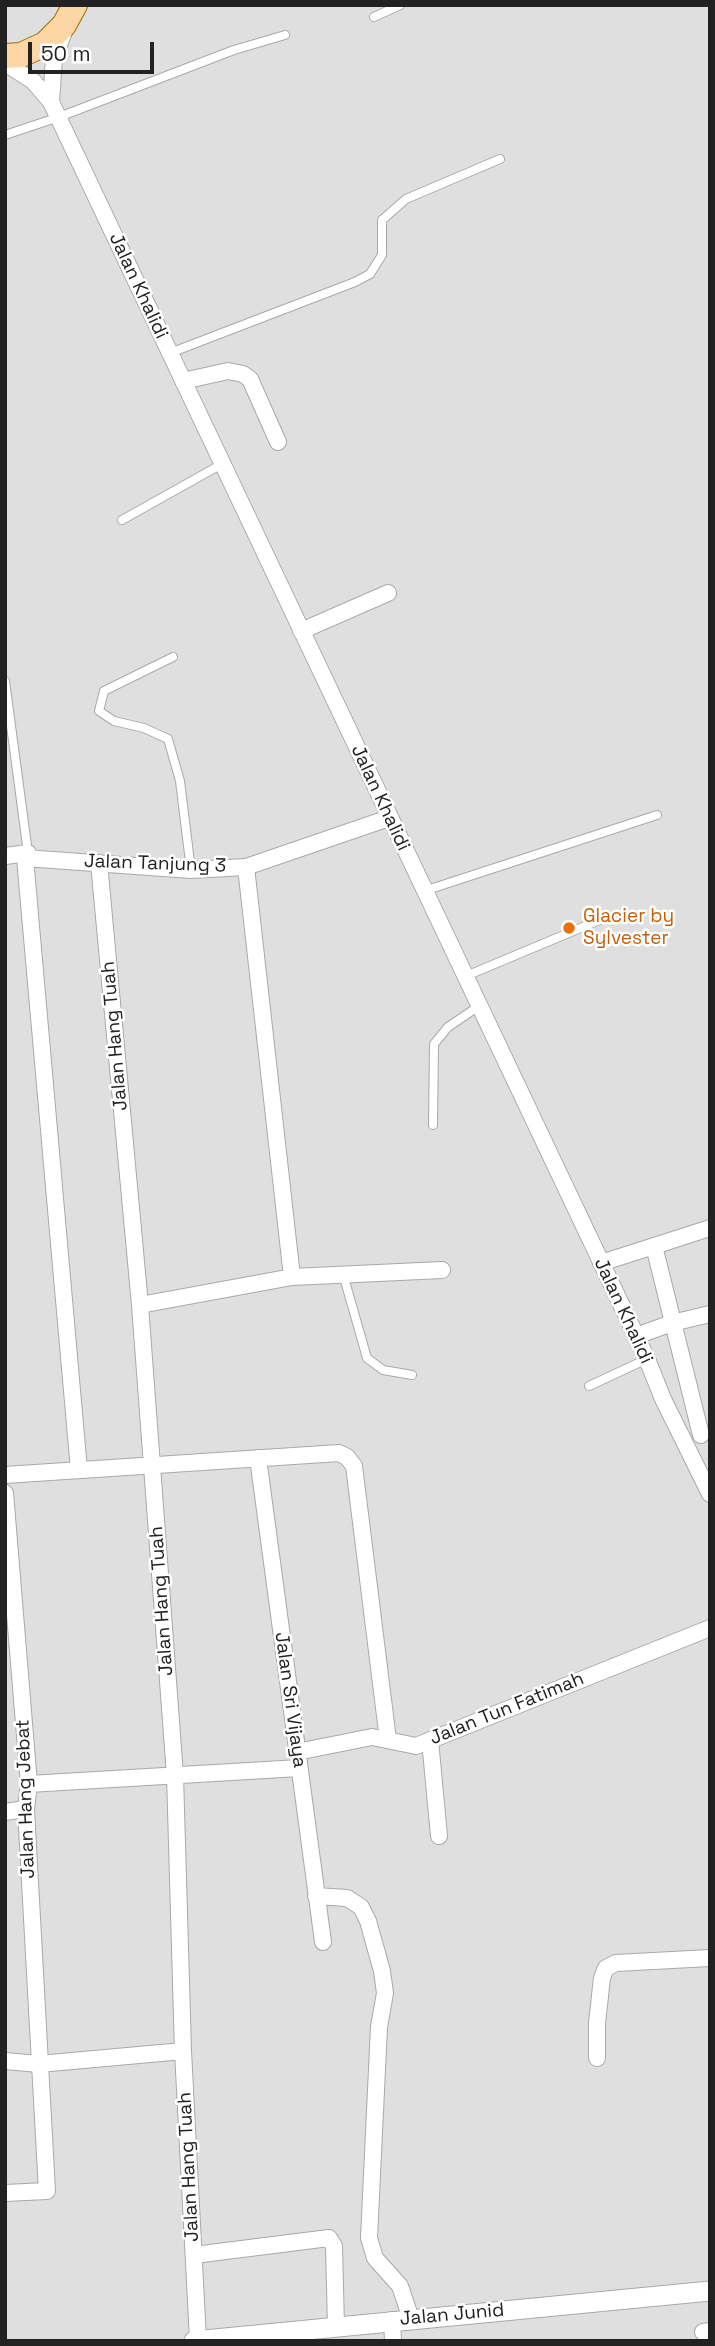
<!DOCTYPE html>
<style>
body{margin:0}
#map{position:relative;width:715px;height:2346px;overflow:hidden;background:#f2efe9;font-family:"Space Grotesk",sans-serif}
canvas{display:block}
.frame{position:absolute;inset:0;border:7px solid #222;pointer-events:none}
.scale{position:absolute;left:28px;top:42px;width:126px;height:32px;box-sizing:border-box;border:4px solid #222;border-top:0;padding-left:9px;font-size:21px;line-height:24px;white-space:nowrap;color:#222;-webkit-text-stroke:5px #fff;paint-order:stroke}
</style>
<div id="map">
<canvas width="715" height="2346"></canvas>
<div class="frame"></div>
<div class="scale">50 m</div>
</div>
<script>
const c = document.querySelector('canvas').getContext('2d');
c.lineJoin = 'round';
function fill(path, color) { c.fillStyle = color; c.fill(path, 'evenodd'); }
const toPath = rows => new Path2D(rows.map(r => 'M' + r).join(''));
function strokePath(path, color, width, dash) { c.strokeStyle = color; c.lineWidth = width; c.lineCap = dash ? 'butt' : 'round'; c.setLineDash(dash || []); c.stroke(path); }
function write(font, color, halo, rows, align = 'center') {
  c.font = font + ' "Space Grotesk",sans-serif'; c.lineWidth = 5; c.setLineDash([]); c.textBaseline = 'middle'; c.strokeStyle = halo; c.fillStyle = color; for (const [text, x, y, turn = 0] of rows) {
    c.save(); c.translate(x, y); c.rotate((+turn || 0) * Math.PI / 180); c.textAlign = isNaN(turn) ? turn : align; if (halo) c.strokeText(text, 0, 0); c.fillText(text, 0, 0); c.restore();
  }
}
const residential = toPath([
 [5,5,710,5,710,2341,5,2341]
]);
const service = toPath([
 [374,17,400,5],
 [5,135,59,117,234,50,285,35],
 [170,353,355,282,370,274,382,255,382,220,406,199,500,159],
 [122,520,222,464],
 [173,657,104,691,99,711,114,721,144,728,168,739,180,781,191,870],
 [5,681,28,853],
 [424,891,657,815],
 [466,976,602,919],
 [433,1125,434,1044,448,1027,479,1006],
 [343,1274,367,1358,383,1370,412,1375],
 [589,1386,647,1359]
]);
const minor = toPath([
 [5,63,33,81,51,102,647,1359,663,1399,710,1494],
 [51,102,54,58,65,29],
 [183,381,228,371,243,374,250,379,278,442],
 [301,631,388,593],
 [5,856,28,853,25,858,191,870,246,867,389,818],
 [25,858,79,1470],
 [99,863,140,1305,175,1775,183,2051,198,2340],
 [246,867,292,1277],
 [654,1246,701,1435],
 [601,1263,710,1228],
 [140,1305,292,1277,442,1270],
 [636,1336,672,1323,710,1314],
 [258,1458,323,1942],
 [5,1475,339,1453,347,1457,354,1466,388,1740],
 [5,1493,29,1784,26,1809,47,2191,5,2193],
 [430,1740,439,1836],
 [297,1752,372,1737,416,1746,710,1628],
 [29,1784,299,1768],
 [5,1812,26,1809],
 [316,1896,347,1898,361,1907,368,1921,382,1971,385,1993,379,2027,369,2238,375,2258,400,2286,411,2319],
 [597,2058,597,2023,602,1978,606,1968,616,1963,710,1958],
 [5,2061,39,2064,183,2051],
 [194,2255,329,2238,334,2246,336,2328],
 [392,2320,393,2341],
 [703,2332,710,2331]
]);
const tertiary = toPath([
 [194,2341,710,2291]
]);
const primary = toPath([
 [5,56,21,55,45,44,64,25,75,5]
]);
const markers = [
 [569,928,7,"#e8710a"]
];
const streetNames = [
 ["Jalan Khalidi",138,286,65],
 ["Jalan Khalidi",380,798,65],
 ["Jalan Tanjung 3",155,864,2],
 ["Jalan Hang Tuah",115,1036,-95],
 ["Jalan Khalidi",623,1311,65],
 ["Jalan Hang Tuah",162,1601,-94],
 ["Jalan Sri Vijaya",290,1700,82],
 ["Jalan Tun Fatimah",507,1709,-22],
 ["Jalan Hang Jebat",26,1799,-92],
 ["Jalan Hang Tuah",189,2167,-93],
 ["Jalan Junid",452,2315,-5]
];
const foodNames = [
 ["Glacier by",583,917],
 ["Sylvester",583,939]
];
fill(residential, '#e0dfdf');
strokePath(service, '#a9a9a9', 10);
strokePath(minor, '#a9a9a9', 18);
strokePath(tertiary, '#a9a9a9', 21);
strokePath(primary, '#a06b00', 26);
strokePath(service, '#fff', 8);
strokePath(minor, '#fff', 16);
strokePath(tertiary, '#fff', 19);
strokePath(primary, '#fcd6a4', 24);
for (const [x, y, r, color] of markers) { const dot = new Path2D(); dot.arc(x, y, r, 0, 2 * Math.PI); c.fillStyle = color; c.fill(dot); strokePath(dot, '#fff', 2.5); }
write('19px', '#222', '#fff', streetNames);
write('19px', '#c56008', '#fff', foodNames, 'left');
</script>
